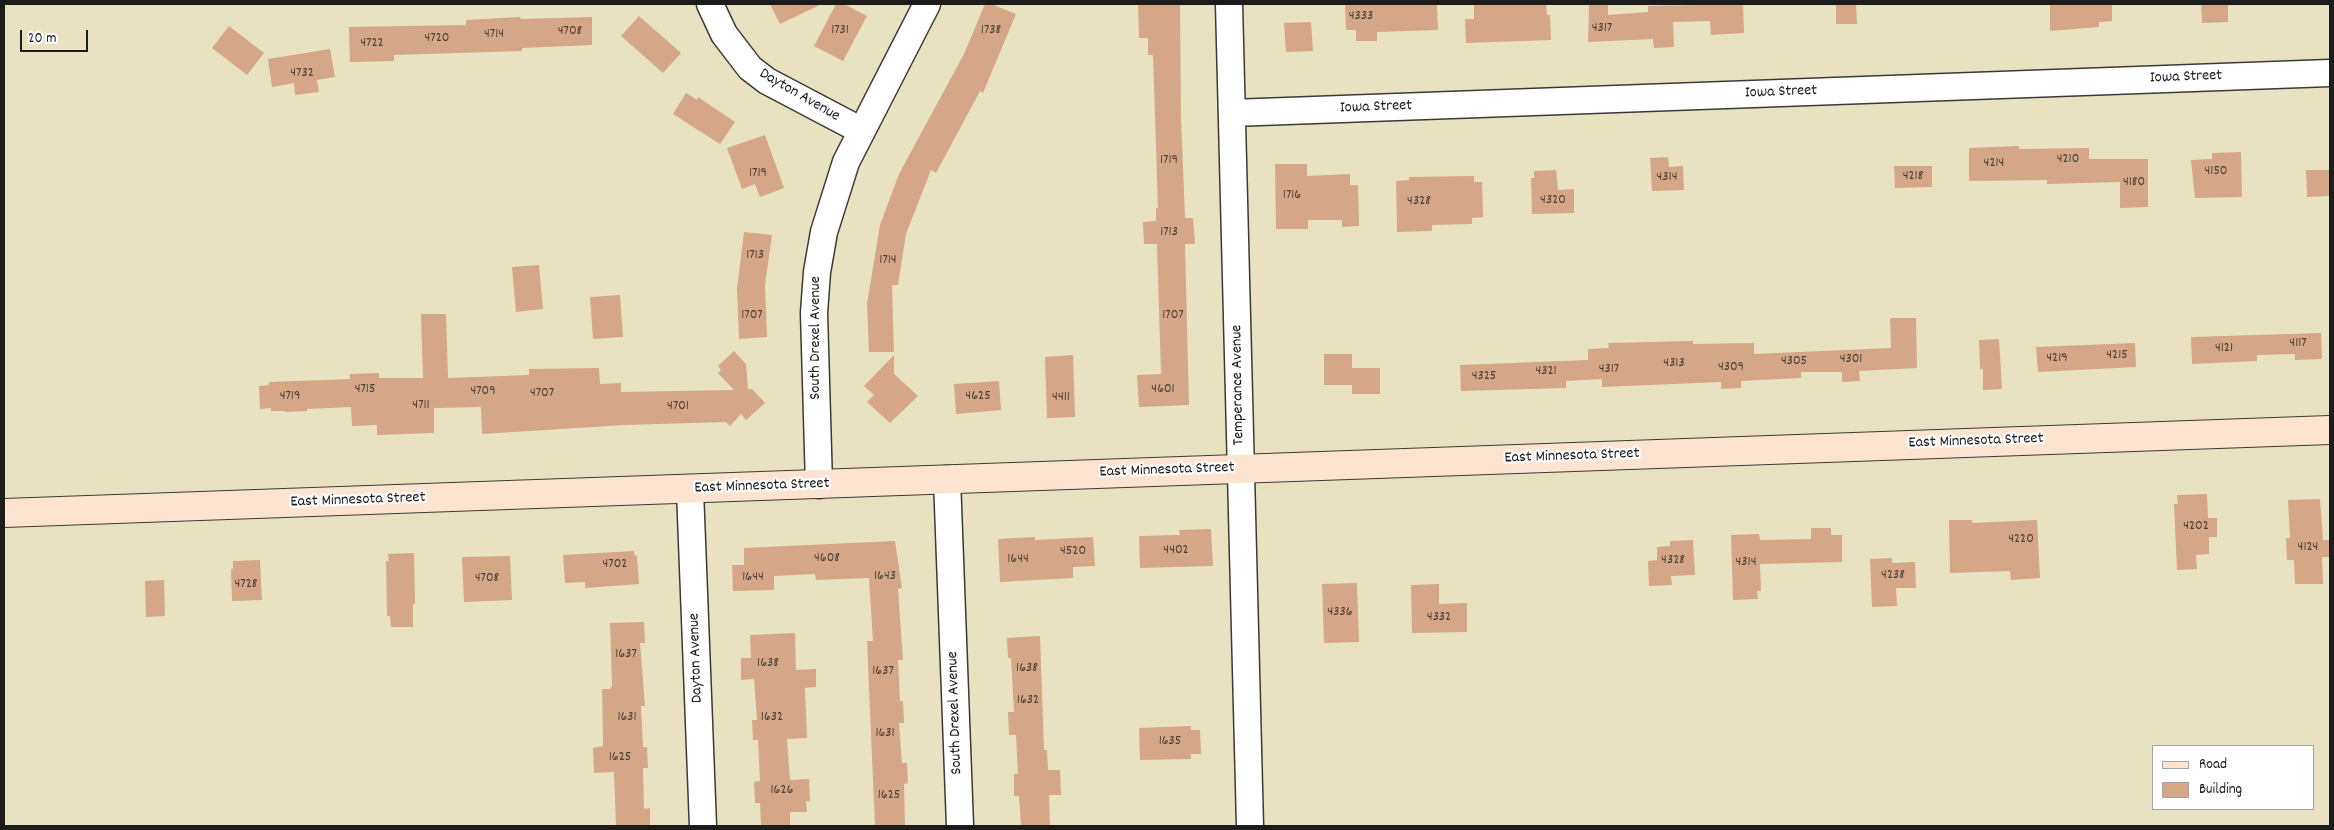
<!DOCTYPE html>
<style>
body{margin:0}
#map{position:relative;width:2334px;height:830px;overflow:hidden;background:#e8e2c1;font-family:Dekko,sans-serif}
canvas{display:block}
.frame{position:absolute;inset:0;border:5px solid #1c1c1c;pointer-events:none}
.legend{position:absolute;left:2152px;top:745px;width:162px;height:65px;box-sizing:border-box;background:#fff;border:1px solid #a4a4a4;margin:0;padding:6px 9px;list-style:none;font-size:15px;color:#1c1c1c}
.legend li{display:flex;align-items:center;gap:10px;height:25px}
.legend b{width:25px;border:1px solid #a4a4a4}
.scale{position:absolute;left:20px;top:30px;width:68px;height:22px;box-sizing:border-box;border:2px solid #1c1c1c;border-top:0;padding-left:6px;font-size:15px;line-height:18px;white-space:nowrap;color:#1c1c1c;-webkit-text-stroke:4px #fff;paint-order:stroke}
</style>
<div id="map">
<canvas width="2334" height="830"></canvas>
<div class="frame"></div>
<ul class="legend">
<li><b style="height:6px;background:#fde4d1"></b>Road</li>
<li><b style="height:14px;background:#d5a786"></b>Building</li>
</ul>
<div class="scale">20 m</div>
</div>
<script>
const c = document.querySelector('canvas').getContext('2d');
c.lineJoin = 'round';
function fill(path, color) { c.fillStyle = color; c.fill(path, 'evenodd'); }
const toPath = rows => new Path2D(rows.map(r => 'M' + r).join(''));
function strokePath(path, color, width, dash) { c.strokeStyle = color; c.lineWidth = width; c.lineCap = dash ? 'butt' : 'round'; c.setLineDash(dash || []); c.stroke(path); }
function write(font, color, halo, rows, align = 'center') {
  c.font = font + ' Dekko,sans-serif'; c.lineWidth = 4.5; c.setLineDash([]); c.textBaseline = 'middle'; c.strokeStyle = halo; c.fillStyle = color; for (const [text, x, y, turn = 0] of rows) {
    c.save(); c.translate(x, y); c.rotate((+turn || 0) * Math.PI / 180); c.textAlign = isNaN(turn) ? turn : align; if (halo) c.strokeText(text, 0, 0); c.fillText(text, 0, 0); c.restore();
  }
}
const building = toPath([
 [770,4,822,4,780,24],
 [836,4,844,4,867,16,843,61,814,46],
 [985,4,991,4,1016,14,983,93,980,91,936,173,931,170,906,234,898,285,892,285,894,352,869,352,867,304,880,225,899,174,964,54],
 [1138,4,1180,4,1181,116,1185,218,1193,218,1195,244,1185,244,1189,405,1139,407,1137,375,1161,374,1157,244,1144,244,1143,222,1156,221,1156,208,1158,208,1153,55,1148,55,1148,38,1139,38],
 [1353,4,1437,4,1438,30,1377,32,1377,41,1356,41,1356,30,1346,30,1345,5],
 [1474,4,1546,4,1547,15,1550,15,1551,40,1466,43,1465,19,1474,19],
 [1589,4,1608,4,1608,15,1648,12,1648,6,1743,4,1744,33,1711,35,1710,21,1673,22,1674,47,1654,48,1653,39,1588,42],
 [1836,4,1856,4,1857,24,1836,24],
 [2050,4,2112,4,2112,21,2099,22,2099,27,2050,31],
 [2201,4,2228,4,2228,22,2202,23],
 [639,16,681,53,663,73,621,36],
 [520,17,521,19,592,17,592,45,522,48,522,51,394,55,394,61,350,62,349,27,466,25,466,20],
 [1311,22,1313,51,1286,52,1284,23],
 [229,26,264,53,247,75,212,48],
 [330,49,335,77,317,80,319,92,295,95,294,83,272,87,268,59],
 [686,93,697,100,698,97,735,122,720,144,673,114],
 [765,135,784,188,760,197,755,184,742,189,727,148],
 [2019,146,2019,149,2089,148,2089,159,2148,159,2148,207,2120,208,2120,182,2047,184,2047,180,1969,181,1969,148],
 [2241,152,2242,197,2195,198,2191,160,2212,159,2212,153],
 [1668,157,1669,167,1683,166,1684,190,1652,191,1650,158],
 [1275,164,1307,164,1307,176,1350,174,1350,185,1358,185,1359,226,1342,227,1342,220,1308,220,1308,229,1276,229],
 [1894,166,1932,166,1932,187,1895,188],
 [1556,170,1558,190,1574,189,1574,213,1532,214,1531,178,1534,178,1534,171],
 [2306,170,2330,170,2330,196,2307,197],
 [1474,176,1474,182,1482,182,1483,217,1472,218,1472,224,1432,225,1432,231,1397,232,1396,181,1409,180,1409,177],
 [744,232,772,235,765,285,767,337,739,339,737,289],
 [539,265,543,309,516,312,512,267],
 [620,295,623,337,593,339,590,297],
 [421,314,446,314,448,378,529,375,529,369,599,368,600,384,621,383,621,392,734,390,718,373,721,370,718,366,734,351,746,364,748,389,752,389,765,403,746,420,741,414,730,426,726,422,624,425,482,434,481,407,434,408,434,433,377,435,377,425,352,426,351,407,307,409,307,411,285,412,285,411,271,411,271,408,260,409,259,386,269,385,269,382,350,379,350,374,379,373,379,378,423,378],
 [1890,318,1916,318,1917,368,1859,371,1860,381,1842,382,1842,372,1801,372,1801,378,1741,381,1741,388,1721,389,1721,382,1602,387,1602,379,1566,381,1566,388,1461,391,1460,365,1588,360,1588,349,1609,348,1608,343,1693,341,1693,344,1754,343,1754,354,1891,348],
 [2321,333,2322,359,2295,360,2295,354,2257,355,2257,361,2192,364,2191,337],
 [1999,339,2002,389,1983,390,1983,369,1980,369,1979,340],
 [2135,343,2136,367,2038,372,2036,347],
 [1324,354,1352,354,1352,368,1380,368,1380,394,1352,394,1352,385,1324,385],
 [894,355,894,374,918,396,890,423,867,402,874,395,864,386],
 [1073,355,1075,417,1047,418,1045,357],
 [999,381,1001,410,956,414,954,384],
 [2207,494,2208,518,2217,518,2217,537,2209,537,2209,554,2196,555,2197,569,2177,570,2174,504,2178,504,2177,495],
 [2320,499,2323,540,2330,540,2330,557,2322,557,2323,584,2295,584,2294,560,2287,560,2286,538,2290,538,2288,500],
 [1949,520,1972,520,1972,523,2037,520,2040,578,2011,580,2010,571,1950,573],
 [1811,528,1831,528,1831,535,1842,535,1842,562,1760,564,1761,591,1757,591,1758,599,1733,600,1731,535,1759,534,1760,540,1811,539],
 [1211,529,1213,566,1140,568,1139,536,1180,535,1179,530],
 [1035,537,1035,540,1093,537,1095,566,1073,567,1073,578,1000,582,998,539],
 [1693,540,1695,575,1671,576,1672,585,1649,586,1648,561,1657,560,1657,547,1670,546,1670,541],
 [895,541,902,588,898,589,903,660,898,660,900,701,903,701,904,723,899,723,902,763,907,763,908,783,904,784,905,826,875,826,867,641,873,641,869,578,816,580,815,574,774,576,774,590,733,591,732,565,744,565,744,548],
 [634,551,635,556,637,555,639,584,585,588,585,582,565,583,563,555],
 [414,553,415,604,413,604,413,627,391,627,390,616,387,616,386,561,389,561,388,554],
 [510,556,512,600,464,602,462,557],
 [1892,558,1892,563,1915,562,1916,588,1896,588,1897,606,1872,607,1870,559],
 [260,560,262,600,232,601,231,569,233,569,233,561],
 [164,580,165,616,146,617,145,581],
 [1357,583,1359,642,1324,643,1322,584],
 [1439,584,1439,604,1467,603,1467,632,1412,633,1411,585],
 [644,622,645,643,640,643,645,706,641,706,643,747,647,747,648,768,643,768,644,809,650,808,650,826,616,826,614,772,594,773,593,748,603,746,602,689,610,689,612,686,610,623],
 [795,633,796,670,816,669,816,687,805,688,807,738,787,739,790,780,809,779,810,801,806,801,807,812,790,812,790,826,761,826,760,803,755,803,754,782,760,781,758,740,753,740,752,720,757,720,754,679,741,680,741,658,751,658,750,635],
 [1040,636,1044,750,1047,750,1048,770,1060,770,1061,795,1049,795,1050,826,1021,826,1019,796,1014,796,1014,774,1018,774,1016,735,1009,735,1008,712,1014,712,1011,658,1008,658,1007,638],
 [1191,726,1191,730,1200,730,1201,754,1191,754,1191,759,1140,760,1139,728]
]);
const street = toPath([
 [710,4,724,34,750,68,767,81,862,131],
 [1229,4,1250,826],
 [1232,113,2330,73],
 [947,479,960,826],
 [819,485,814,313,817,272,824,232,846,162,927,4],
 [690,490,703,826]
]);
const secondary = toPath([
 [4,513,2330,430]
]);
const numberNames = [
 ["4333",1361,17],
 ["4317",1602,29],
 ["1731",840,31],
 ["1738",991,31],
 ["4708",570,32],
 ["4714",494,35],
 ["4720",437,39],
 ["4722",372,44],
 ["4732",302,74],
 ["4210",2068,160],
 ["1719",1169,161],
 ["4214",1994,164],
 ["4150",2216,172],
 ["1719",758,174],
 ["4218",1913,177],
 ["4314",1667,178],
 ["4180",2134,183],
 ["1716",1292,196],
 ["4320",1553,201],
 ["4328",1419,202],
 ["1713",1169,233],
 ["1713",755,256],
 ["1714",888,261],
 ["1707",752,316],
 ["1707",1173,316],
 ["4117",2298,344],
 ["4121",2224,349],
 ["4215",2117,356],
 ["4219",2057,359],
 ["4301",1851,360],
 ["4305",1794,362],
 ["4313",1674,364],
 ["4309",1731,368],
 ["4317",1609,370],
 ["4321",1546,372],
 ["4325",1484,377],
 ["4715",365,390],
 ["4601",1163,390],
 ["4709",483,392],
 ["4707",542,394],
 ["4719",290,397],
 ["4625",978,397],
 ["4411",1061,398],
 ["4711",421,406],
 ["4701",678,407],
 ["4202",2196,527],
 ["4220",2021,540],
 ["4124",2308,548],
 ["4402",1176,551],
 ["4520",1073,552],
 ["4608",827,559],
 ["1644",1018,560],
 ["4328",1673,561],
 ["4314",1746,563],
 ["4702",615,565],
 ["4238",1893,576],
 ["1643",885,577],
 ["1644",753,578],
 ["4708",487,579],
 ["4728",246,585],
 ["4336",1340,613],
 ["4332",1439,618],
 ["1637",626,655],
 ["1638",768,664],
 ["1638",1027,669],
 ["1637",883,672],
 ["1632",1028,701],
 ["1631",627,718],
 ["1632",772,718],
 ["1631",885,734],
 ["1635",1170,742],
 ["1625",620,758],
 ["1626",782,791],
 ["1625",889,796]
];
const streetNames = [
 ["Iowa Street",2186,78,-2],
 ["Iowa Street",1781,93,-2],
 ["Dayton Avenue",799,96,30],
 ["Iowa Street",1376,108,-2],
 ["South Drexel Avenue",817,338,-90],
 ["Temperance Avenue",1239,385,-91],
 ["East Minnesota Street",1976,442,-2],
 ["East Minnesota Street",1572,457,-2],
 ["East Minnesota Street",1167,471,-2],
 ["East Minnesota Street",762,487,-2],
 ["East Minnesota Street",358,501,-2],
 ["Dayton Avenue",697,658,-92],
 ["South Drexel Avenue",956,713,-92]
];
fill(building, '#d5a786');
strokePath(street, '#3b3a35', 29);
strokePath(secondary, '#3b3a35', 30);
strokePath(street, '#fff', 26);
strokePath(secondary, '#fde4d1', 28);
write('14px', '#4a3f36', null, numberNames);
write('16px', '#1c1c1c', '#fff', streetNames);
</script>
